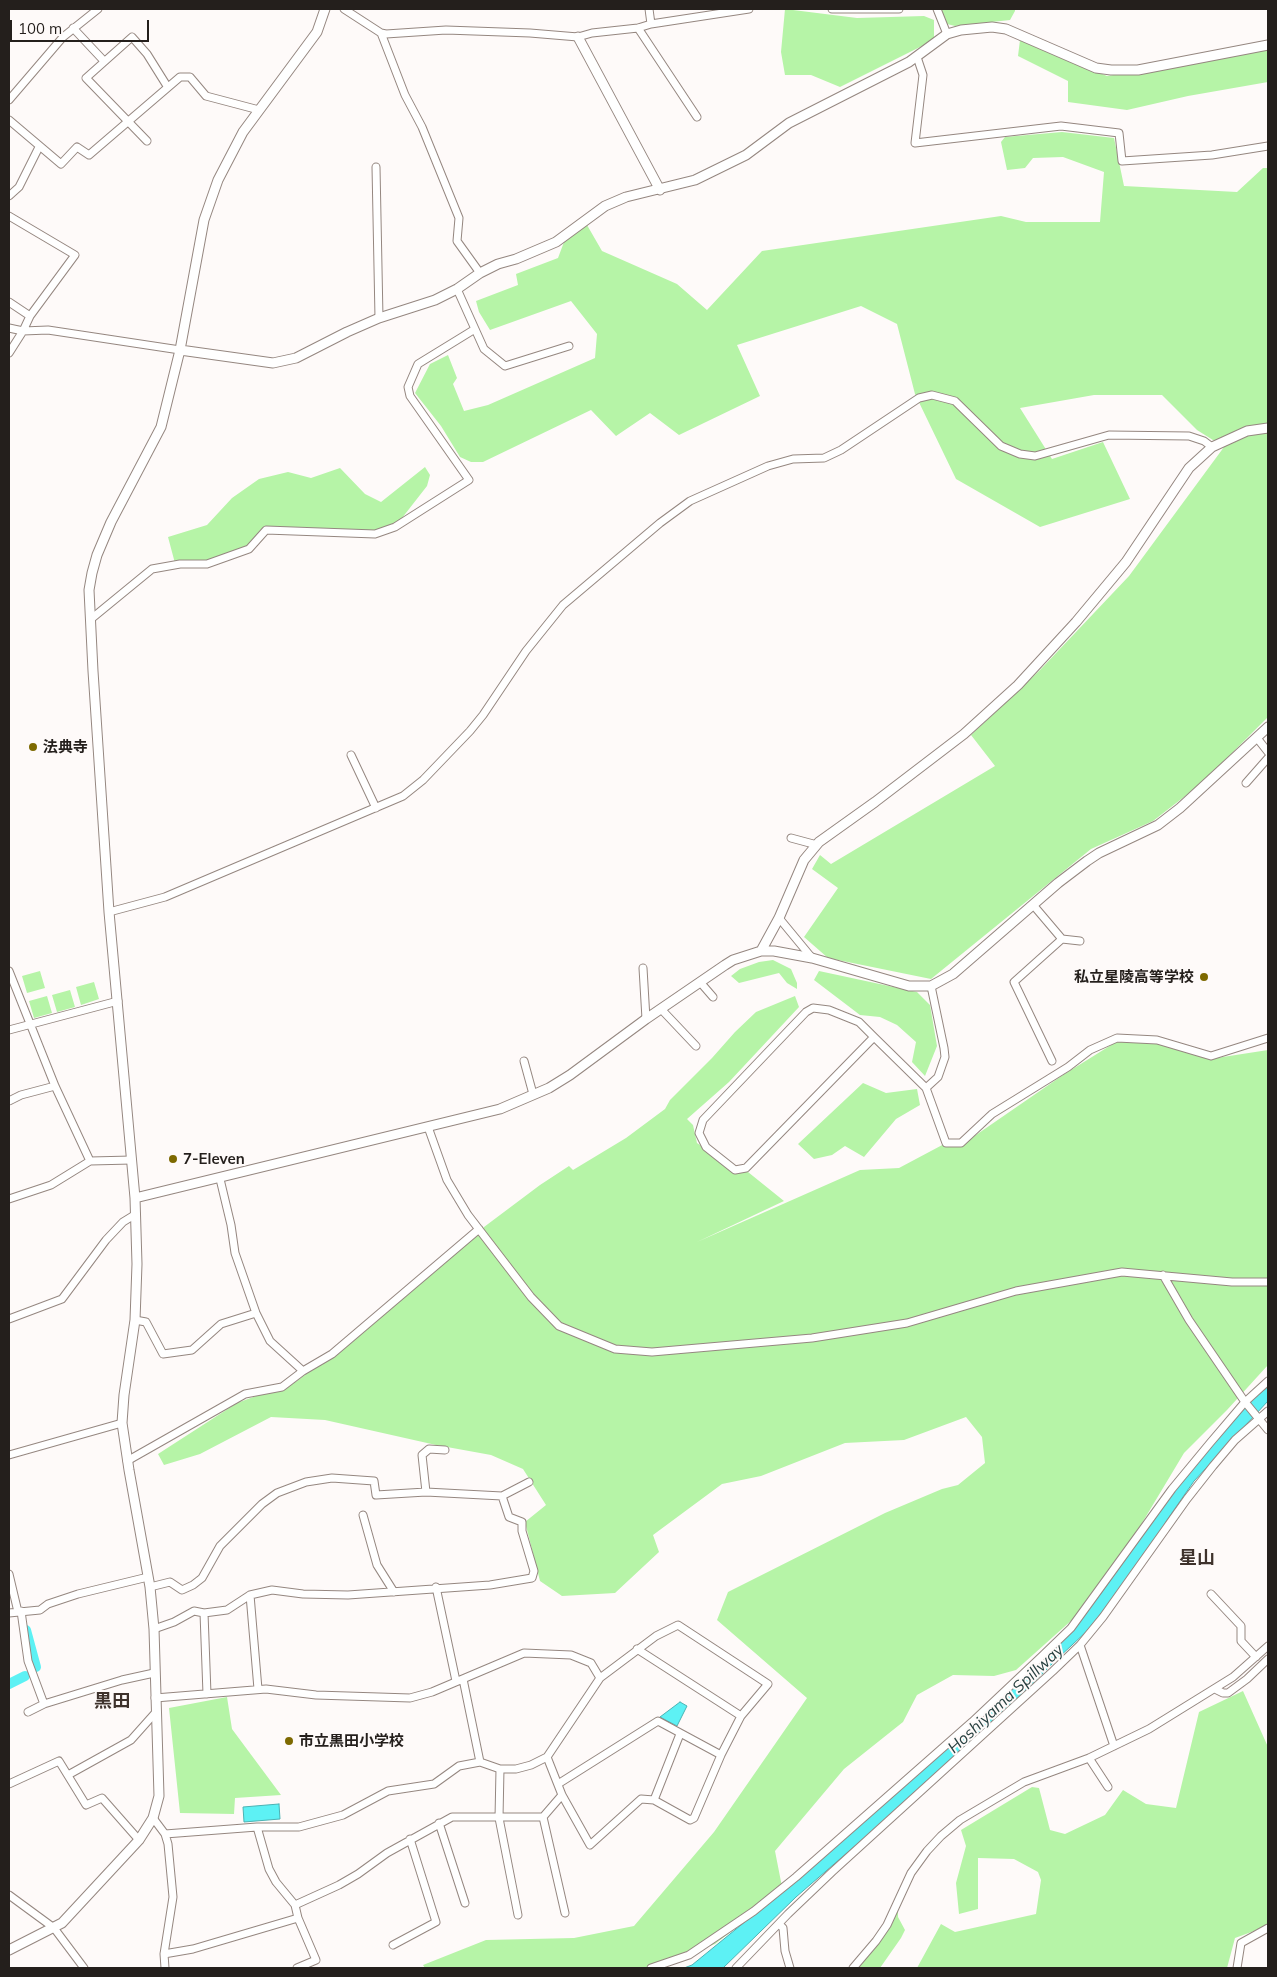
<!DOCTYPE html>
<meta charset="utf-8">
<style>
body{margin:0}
#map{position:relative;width:1277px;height:1977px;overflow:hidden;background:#fefaf9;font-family:Mulish,sans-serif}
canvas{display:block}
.frame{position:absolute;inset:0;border:10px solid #241f1c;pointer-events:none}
.scale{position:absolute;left:10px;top:20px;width:139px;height:22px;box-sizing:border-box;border:2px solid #241f1c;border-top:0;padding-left:6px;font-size:15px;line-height:18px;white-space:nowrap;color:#241f1c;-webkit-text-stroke:4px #fefaf9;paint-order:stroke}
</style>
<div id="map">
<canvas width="1277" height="1977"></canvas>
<div class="frame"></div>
<div class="scale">100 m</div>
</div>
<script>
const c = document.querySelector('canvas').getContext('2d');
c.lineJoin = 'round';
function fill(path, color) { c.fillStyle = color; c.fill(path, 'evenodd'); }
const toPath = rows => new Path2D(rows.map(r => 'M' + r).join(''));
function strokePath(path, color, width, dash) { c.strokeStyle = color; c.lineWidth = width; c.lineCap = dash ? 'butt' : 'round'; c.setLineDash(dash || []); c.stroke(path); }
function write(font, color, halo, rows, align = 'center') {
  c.font = font + ' Mulish,"Noto Sans JP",sans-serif'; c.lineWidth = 4; c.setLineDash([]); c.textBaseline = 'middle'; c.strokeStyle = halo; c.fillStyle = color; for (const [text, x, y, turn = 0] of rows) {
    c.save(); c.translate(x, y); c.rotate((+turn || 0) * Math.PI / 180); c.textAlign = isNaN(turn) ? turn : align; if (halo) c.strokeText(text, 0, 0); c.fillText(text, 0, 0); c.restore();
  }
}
const green = toPath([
 [785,9,857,18,924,16,934,20,934,40,840,87,811,75,785,75,781,52],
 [940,9,1015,9,1015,11,1010,20,955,26,947,24],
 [1020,40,1107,76,1224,58,1268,49,1268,82,1188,96,1127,110,1068,102,1068,81,1018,56],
 [1062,132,1114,138,1124,186,1237,192,1263,168,1268,168,1268,717,1202,783,1153,821,1091,849,931,979,828,958,804,937,838,888,812,869,820,855,831,864,995,766,971,735,1040,670,1129,576,1224,447,1197,430,1162,395,1094,395,1020,408,1052,459,1103,442,1130,499,1040,527,956,479,915,394,897,324,861,306,737,345,760,396,679,435,650,413,616,436,591,410,483,462,471,462,460,457,441,426,415,393,430,364,448,355,457,378,453,384,464,411,488,405,595,358,597,334,571,301,490,330,479,312,476,301,518,285,516,274,558,258,564,242,587,225,602,251,677,284,707,310,762,251,1001,216,1026,222,1100,222,1104,172,1063,157,1033,158,1025,168,1007,170,1001,142,1005,137],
 [425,467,430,475,427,486,395,527,369,533,266,530,249,549,218,562,176,567,168,537,207,525,232,498,259,479,288,472,311,478,340,468,365,494,381,502],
 [773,960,791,969,797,983,797,989,787,983,779,973,739,983,731,976,740,969,759,962],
 [40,971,45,988,27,993,22,976],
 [819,971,917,992,930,1005,937,1046,925,1076,912,1062,916,1042,897,1025,880,1017,860,1015,814,980],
 [94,982,99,999,81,1005,76,987],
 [70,990,75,1007,57,1012,52,995],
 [47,996,52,1013,34,1018,29,1001],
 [795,996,799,1007,729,1082,687,1119,693,1125,697,1143,741,1172,748,1172,784,1201,697,1242,860,1170,899,1168,946,1143,960,1146,1063,1075,1116,1042,1148,1039,1210,1059,1268,1050,1268,1365,1227,1410,1184,1453,1112,1573,1073,1619,1016,1670,994,1676,953,1675,917,1695,903,1722,844,1769,775,1851,783,1892,715,1944,651,1968,425,1968,423,1965,486,1940,574,1938,634,1926,714,1832,807,1698,717,1620,728,1592,885,1513,942,1489,958,1485,985,1463,982,1437,966,1417,904,1440,845,1443,761,1476,722,1484,653,1535,659,1552,615,1593,562,1596,540,1581,525,1522,546,1505,523,1469,491,1455,436,1445,325,1420,271,1417,200,1454,164,1465,158,1454,237,1403,297,1381,332,1354,460,1245,540,1185,569,1166,573,1170,626,1138,665,1109,670,1100,712,1058,735,1032,756,1012],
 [863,1083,886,1093,917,1089,920,1105,896,1119,864,1157,845,1146,832,1155,814,1159,798,1144],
 [1243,1691,1268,1747,1268,1926,1235,1938,1227,1968,917,1968,941,1924,955,1932,1036,1914,1041,1880,1038,1872,1014,1859,978,1858,978,1909,959,1914,956,1883,966,1846,961,1830,1032,1787,1039,1788,1050,1830,1065,1834,1105,1815,1123,1790,1146,1804,1176,1808,1199,1712],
 [227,1697,232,1729,281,1795,235,1798,234,1814,180,1813,169,1708],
 [898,1911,898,1917,905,1930,901,1938,880,1968,858,1968]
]);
const water = toPath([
 [1268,1387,1268,1401,1194,1481,1167,1520,1144,1559,1087,1631,1057,1659,975,1742,796,1897,723,1968,684,1968,692,1965,757,1912,1071,1632,1102,1592,1176,1489,1223,1430,1255,1397,1268,1387],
 [680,1702,687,1706,677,1726,660,1717,680,1702],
 [279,1804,280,1819,244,1822,243,1807,279,1804]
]);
const canal = toPath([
 [26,1630,36,1667],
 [9,1684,25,1676]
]);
const minor = toPath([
 [344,9,381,33,386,34,446,30,530,33,578,37,592,33,638,28,651,24,749,9],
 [649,9,651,24],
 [832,9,899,9],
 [937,9,947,34],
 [73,28,104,61],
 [638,28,697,117],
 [381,33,405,95,422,127,459,218,457,241,480,273],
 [917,57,923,75,915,143,1061,126,1119,133,1122,161,1212,155,1268,146],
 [9,100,63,37,98,9],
 [9,120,61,164,77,147,89,155,180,77,190,77,206,96,259,110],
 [147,141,86,78,132,37,147,54,167,86],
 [376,167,379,318],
 [9,196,19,187,39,147],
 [9,216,75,255,30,316,23,331,9,353],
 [457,289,484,349,505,366,569,346],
 [9,302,30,316],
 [9,328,23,331,48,330,180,350],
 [91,619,152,569,180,564,207,564,249,549,266,530,375,534,395,527,469,480,410,396,408,387,418,364,475,329],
 [1257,738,1268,752],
 [351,755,376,808],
 [1246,783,1268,758],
 [791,838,817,845],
 [1034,906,1062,939,1014,982,1052,1061],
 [109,912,165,897,403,796,423,780,470,731,483,715,526,651,563,605,660,523,690,501,768,466,793,459,824,458,841,450,919,398,932,395,955,401,1001,446,1020,454,1035,456,1109,435,1189,436,1204,441,1212,447],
 [779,918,812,958],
 [1062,939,1080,941],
 [643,968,646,1019],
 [9,971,55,1086,90,1161],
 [700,982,713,997],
 [661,1009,696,1046],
 [9,1030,118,1001],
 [874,1037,746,1168,735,1170,706,1147,699,1133,703,1120,806,1012,813,1008,829,1010,859,1022,874,1037,926,1088,946,1143,961,1143,992,1114,1068,1067,1090,1050,1117,1038,1157,1040,1211,1056,1268,1038],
 [524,1061,533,1094],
 [926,1088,938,1077,945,1057,944,1048,931,986],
 [9,1101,21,1095,55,1086],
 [428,1127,447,1180,468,1215,531,1297,559,1326,615,1349,652,1352,812,1338,907,1323,1016,1291,1122,1272,1232,1282,1268,1282],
 [220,1179,231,1225,235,1253,256,1313,270,1341,303,1371,332,1354,479,1229],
 [9,1199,51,1185,90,1161,132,1160],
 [1163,1275,1189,1320,1245,1402,1268,1430],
 [9,1319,62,1299,106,1240,123,1222,136,1214],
 [135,1320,146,1322,163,1354,192,1350,221,1324,256,1313],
 [9,1455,122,1423],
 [127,1461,245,1394,282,1387,303,1371],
 [426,1492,422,1455,429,1449,445,1450],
 [363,1515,377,1565,394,1592],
 [9,1574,18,1612],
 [150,1587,170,1582,182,1590,193,1585,202,1578,220,1546,262,1504,277,1493,306,1482,332,1478,374,1481,376,1495,426,1492,502,1496],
 [436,1587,456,1681],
 [1211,1594,1241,1626,1241,1641,1256,1657],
 [250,1595,258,1689],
 [21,1611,28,1661,44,1704,122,1680,154,1673],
 [9,1613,40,1610,48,1604,78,1594,148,1577],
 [204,1613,207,1694],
 [154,1629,174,1622,194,1611,204,1613,227,1610,250,1595,272,1590,303,1594,348,1595,490,1585,532,1578,534,1571,522,1531,522,1522,509,1517,502,1496,529,1482],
 [1080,1645,1114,1746],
 [637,1649,741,1716],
 [463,1679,480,1762],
 [1215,1689,1223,1693,1228,1693,1247,1679,1268,1659],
 [155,1698,266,1689,316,1695,410,1698,432,1692,524,1653,571,1655,591,1663,600,1678],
 [28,1712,44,1704],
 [547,1757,562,1795,590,1845,641,1799,654,1800,690,1820,694,1818,721,1755],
 [1089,1758,1108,1787],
 [500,1769,499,1818,518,1915],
 [68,1775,131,1740,156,1712],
 [9,1784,59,1761,86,1805,102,1798,139,1840],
 [654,1800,680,1734],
 [543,1817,565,1913],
 [153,1818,165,1834,168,1844,173,1897,164,1954,165,1968],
 [439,1823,465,1903],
 [257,1827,269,1869,276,1882,295,1905],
 [165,1834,257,1827,299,1827,343,1815,388,1791,434,1784,459,1766,480,1762,500,1769,516,1769,531,1765,547,1757,600,1678,656,1636,678,1625,768,1684,741,1716,721,1755,658,1721,558,1784],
 [9,1895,54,1928,84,1968],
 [779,1924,783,1928,785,1951,790,1968],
 [393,1945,436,1922,410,1839],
 [164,1954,193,1949,298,1918,295,1905,339,1885,358,1874,387,1853,452,1817,543,1817,562,1795],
 [297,1968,316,1960,298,1918],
 [651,1968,689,1955,754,1911,796,1877,972,1722,1042,1656,1071,1628,1172,1489,1210,1443,1245,1402,1268,1381],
 [736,1968,788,1914,832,1872,1053,1671,1080,1645,1103,1617,1187,1499,1213,1466,1235,1440,1268,1411],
 [853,1968,876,1941,887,1925,911,1873,927,1851,941,1836,960,1820,1024,1782,1089,1758,1149,1729,1233,1677,1268,1646],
 [1237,1968,1241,1943,1268,1928]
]);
const tertiary = toPath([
 [578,37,660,190],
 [180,350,273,363,296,358,347,332,379,318,435,300,457,289,480,273,498,264,516,259,556,242,605,206,626,197,695,180,746,155,789,123,909,62,947,34,961,30,992,27,1006,29,1096,68,1111,70,1138,70,1268,45],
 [761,951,779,918,804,860,819,842,875,802,964,734,1018,685,1076,622,1126,562,1189,468,1212,447,1247,431,1268,428],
 [135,1198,500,1109,549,1088,570,1075,646,1019,725,965,733,960,761,951,774,951,812,958,909,986,931,986,953,974,1058,883,1087,861,1099,853,1158,825,1180,808,1268,727],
 [9,1950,62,1923,139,1840,153,1818,159,1796,154,1629,150,1587,129,1470,122,1423,124,1395,135,1320,137,1264,135,1198,109,912,93,671,89,590,92,573,97,555,111,522,161,427,180,350,204,220,218,180,243,132,317,32,325,9]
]);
const markers = [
 [33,747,5,"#7d6900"],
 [1204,977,5,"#7d6900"],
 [173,1159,5,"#7d6900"],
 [289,1741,5,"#7d6900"]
];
const poiNames = [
 ["法典寺",43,747],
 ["私立星陵高等学校",1194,977,"right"],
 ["7-Eleven",183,1159],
 ["市立黒田小学校",299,1741]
];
const waterNames = [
 ["Hoshiyama Spillway",1006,1699,-43]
];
const quarterNames = [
 ["星山",1197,1559],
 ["黒田",112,1702]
];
fill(green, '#b6f4a7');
fill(water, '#5df1f4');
strokePath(water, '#4cb2b3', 1);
strokePath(canal, '#5df1f4', 10);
strokePath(minor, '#958780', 9);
strokePath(tertiary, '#958780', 11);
strokePath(minor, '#fff', 7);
strokePath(tertiary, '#fff', 9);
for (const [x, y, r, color] of markers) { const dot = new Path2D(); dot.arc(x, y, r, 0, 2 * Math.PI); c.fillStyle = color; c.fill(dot); strokePath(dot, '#fefaf9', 2); }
write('bold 15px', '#241f1c', '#fefaf9', poiNames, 'left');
write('italic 16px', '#284141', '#fefaf9', waterNames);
write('bold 18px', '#3e322c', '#fefaf9', quarterNames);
</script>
